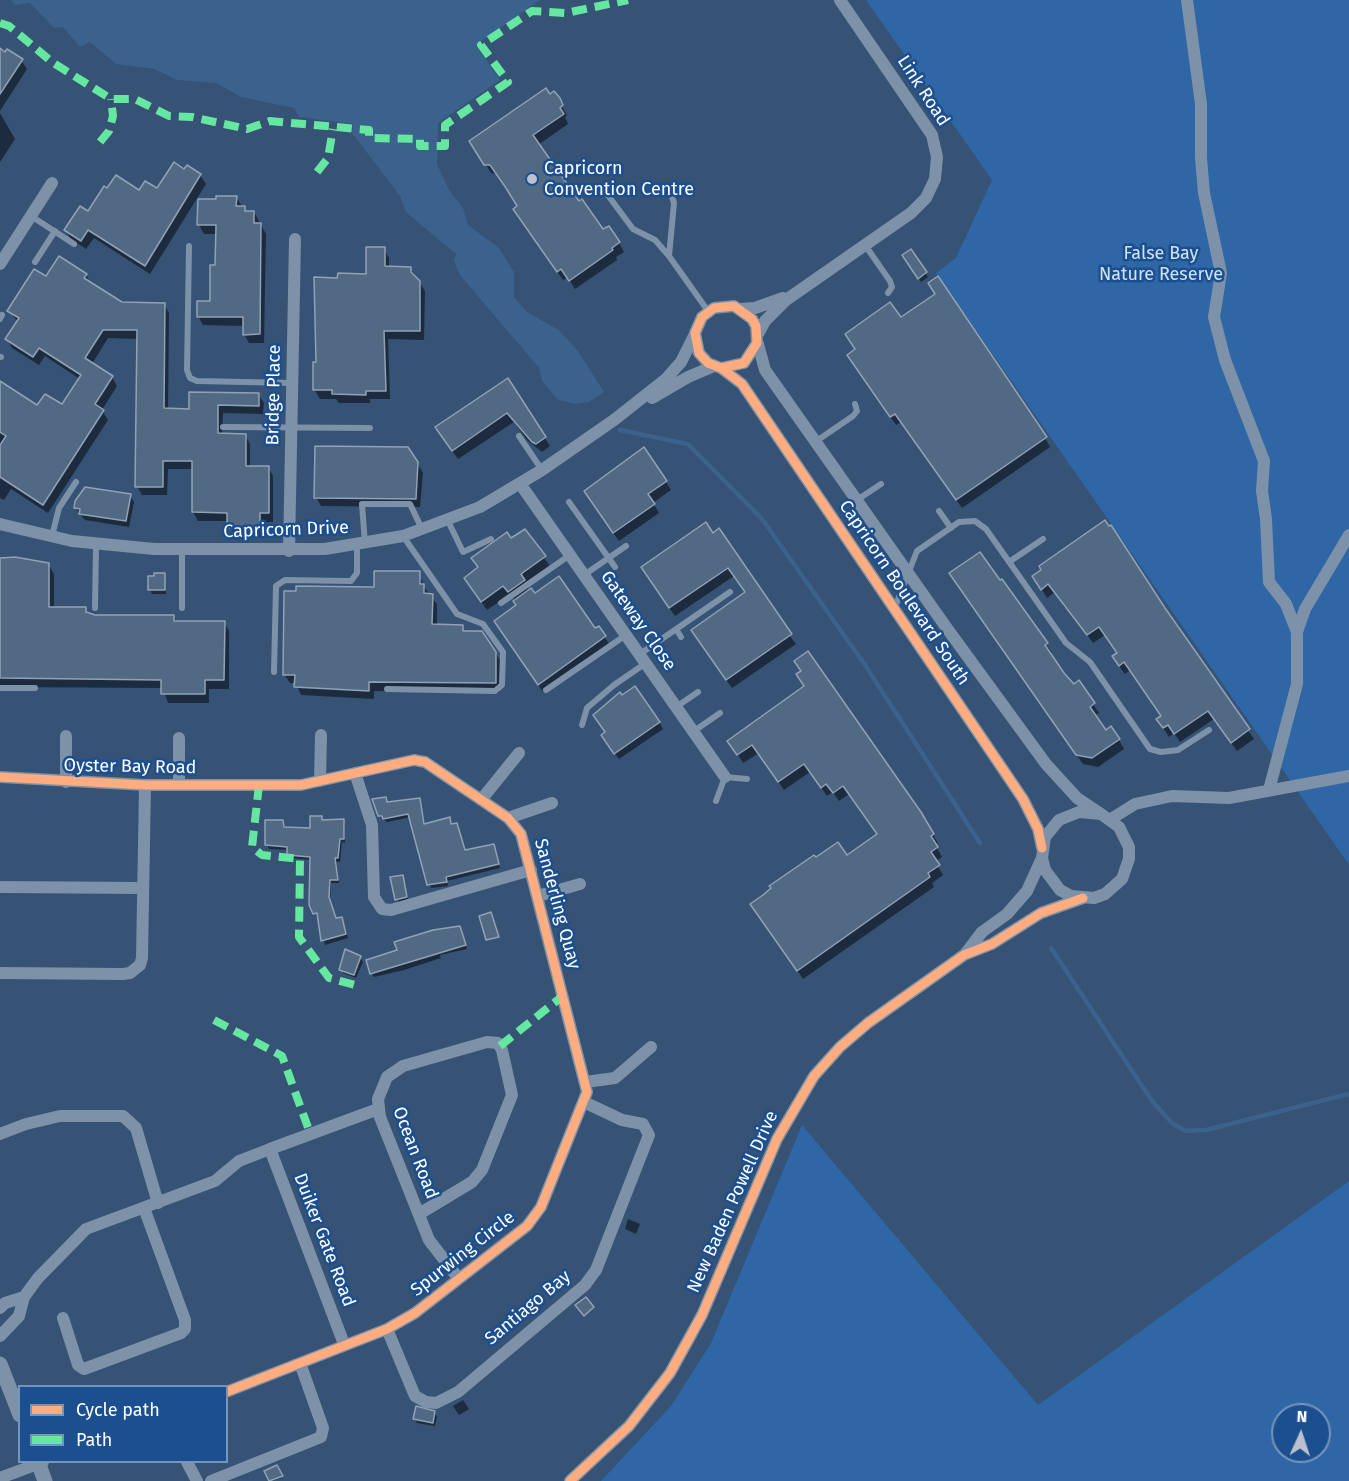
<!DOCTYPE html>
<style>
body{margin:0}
#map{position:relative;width:1349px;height:1481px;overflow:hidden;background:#365274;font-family:"Fira Sans",sans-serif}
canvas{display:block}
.legend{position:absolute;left:18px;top:1385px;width:210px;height:78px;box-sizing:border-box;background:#1b4f8f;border:2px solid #7695bc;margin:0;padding:8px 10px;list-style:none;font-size:18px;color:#fff}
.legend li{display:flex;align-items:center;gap:12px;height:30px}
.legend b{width:30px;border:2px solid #7695bc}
.north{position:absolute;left:1271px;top:1403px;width:60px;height:60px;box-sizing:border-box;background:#1b4f8f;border:2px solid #7695bc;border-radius:50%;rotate:3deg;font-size:16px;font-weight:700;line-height:24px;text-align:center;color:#fff}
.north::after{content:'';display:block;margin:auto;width:21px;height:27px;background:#b9c2ce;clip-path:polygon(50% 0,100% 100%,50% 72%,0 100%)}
</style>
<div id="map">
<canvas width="1349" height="1481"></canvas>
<ul class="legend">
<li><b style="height:8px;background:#ffac80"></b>Cycle path</li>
<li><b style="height:8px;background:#66e7a1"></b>Path</li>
</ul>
<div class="north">N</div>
</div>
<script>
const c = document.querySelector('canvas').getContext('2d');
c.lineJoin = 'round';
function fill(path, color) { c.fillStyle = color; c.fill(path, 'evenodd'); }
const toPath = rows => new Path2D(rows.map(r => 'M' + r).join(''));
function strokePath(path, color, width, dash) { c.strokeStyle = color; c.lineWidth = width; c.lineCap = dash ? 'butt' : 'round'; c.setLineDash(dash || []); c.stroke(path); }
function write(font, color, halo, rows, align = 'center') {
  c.font = font + ' "Fira Sans",sans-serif'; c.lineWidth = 5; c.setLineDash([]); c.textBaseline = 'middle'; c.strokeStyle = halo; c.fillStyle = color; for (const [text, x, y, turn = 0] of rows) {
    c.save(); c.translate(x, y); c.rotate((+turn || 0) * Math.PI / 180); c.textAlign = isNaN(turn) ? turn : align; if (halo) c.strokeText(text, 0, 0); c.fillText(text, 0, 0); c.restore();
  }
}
const green = toPath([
 [866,0,1349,0,1349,865,936,273,956,258,992,180],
 [802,1125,1038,1405,1349,1181,1349,1481,601,1481,671,1406,711,1343],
 [1283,1415,1319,1415,1319,1451,1283,1451]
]);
const water = toPath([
 [11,0,540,0,476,45,500,80,438,123,437,164,449,190,463,208,468,225,499,248,514,272,514,297,527,312,560,331,578,351,604,392,589,402,575,404,558,400,542,381,539,368,459,274,454,261,456,254,406,212,400,196,352,133,353,124,299,117,294,108,241,97,216,83,177,80,154,69,116,64,90,42,80,47,63,27,54,28,30,3,15,5]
]);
const shadow = toPath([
 [0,50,21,60,27,69,0,111],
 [553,93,567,115,565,117,568,124,538,145,579,203,603,231,619,243,624,252,616,257,617,260,575,289,568,278,563,280,520,219,519,207,497,174,491,173,471,141],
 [0,113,15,139,0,162],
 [187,167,200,175,206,184,150,274,94,238,86,249,71,239,66,230,88,213,140,192,158,190],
 [236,198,247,212,254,212,266,234,264,343,249,343,244,334,244,326,203,325,198,316,211,303,217,267,217,234,204,234,199,225],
 [384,249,389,258,389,268,410,268,425,291,424,340,388,339,390,399,370,399,370,403,339,403,336,399,320,399,314,389,317,364,339,279,367,275],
 [911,251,928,277,921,282,906,259],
 [86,275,92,285,121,304,164,304,169,313,168,410,191,410,258,394,264,403,263,414,223,413,222,435,245,435,250,444,250,467,268,467,273,476,273,522,264,522,264,537,234,536,229,521,198,521,193,512,194,469,168,469,167,495,142,495,137,486,138,339,108,338,92,364,112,377,117,386,102,410,108,420,48,513,11,489,4,500,0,498,0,383,38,407,62,406,80,379,45,356,39,365,12,348,7,339,18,322,9,311,46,278],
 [901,320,1045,438,1050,447,962,508,901,422,896,425,854,365,857,350],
 [507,380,550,446,542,452,527,440,514,422,458,459,442,437],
 [417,463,423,473,420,507,321,506,316,497],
 [666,482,671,490,653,503,659,513,619,541,591,501],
 [130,496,134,502,129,527,85,520,75,508],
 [706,525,796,644,732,688,698,640,747,593,734,576,675,616,648,577],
 [524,531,550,566,525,583,530,591,595,630,598,628,610,645,543,692,500,630,518,606,515,600,510,594,487,610,471,587,511,540],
 [0,559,48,564,54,574,54,608,85,608,89,615,95,616,173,616,177,622,224,622,229,631,229,689,209,689,209,703,168,703,163,688,0,687],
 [419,573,424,587,437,604,437,626,462,627,465,632,495,652,501,662,499,693,374,691,374,699,301,695,296,683,290,683,284,674,376,588],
 [164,575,166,594,152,594,150,590],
 [1034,577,1164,609,1254,739,1237,751,1214,719,1180,742,1174,733,1169,737,1158,720,1163,717,1130,670,1125,674,1119,666,1118,654,1105,635,1093,643,1068,607,1065,608,1055,592,1047,598],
 [956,582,1046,644,1052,653,1049,654,1063,674,1093,704,1099,713,1094,716,1106,732,1119,740,1124,749,1098,767,1083,764],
 [805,687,920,813,938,843,935,845,942,857,935,862,943,875,932,883,934,887,803,979,758,913,878,835,849,794,839,801,833,792,827,796,810,772,784,790,759,753,743,763,735,750],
 [659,722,663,729,619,759,606,742],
 [419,800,425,825,449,819,466,852,493,846,500,868,447,881,448,886,431,888,411,817,387,822,379,816,387,803],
 [321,817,323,821,343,821,345,825,345,843,342,842,340,862,336,862,339,883,331,883,330,902,337,920,341,919,344,923,348,938,325,945,319,917,314,913,312,860,291,858,289,850,269,849,267,845,283,821,285,829,311,830],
 [402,876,409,901,399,904,391,878],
 [462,932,467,949,440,955,441,958,404,970,374,977,371,973],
 [360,958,363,962,356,978,343,973,341,969],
 [628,1219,640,1224,636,1234,625,1229],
 [463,1400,469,1409,459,1415,453,1406],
 [434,1412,437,1417,435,1426,417,1423,415,1419],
 [277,1467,282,1478,271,1481,266,1471]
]);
const stream = toPath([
 [620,430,688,444,762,519,865,665,980,843],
 [1051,948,1152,1101,1172,1123,1186,1131,1206,1130,1349,1094]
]);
const building = toPath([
 [0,48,5,52,7,49,23,59,0,94,0,48],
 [546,88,550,94,554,91,560,98,563,105,560,108,564,114,533,135,579,201,582,199,603,229,609,226,620,242,612,248,613,250,569,281,561,269,557,272,513,209,517,206,506,188,490,165,484,165,469,141,546,88],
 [174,162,184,169,187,165,201,174,145,266,88,230,81,241,64,230,80,206,88,211,104,186,107,188,116,175,139,190,145,181,157,188,174,162],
 [216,196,237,196,236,206,245,206,245,211,254,211,254,223,261,223,260,334,243,335,243,317,197,317,197,301,210,301,210,265,215,265,216,225,197,225,198,199,216,199,216,196],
 [366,247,385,247,385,266,411,267,411,272,420,281,420,331,384,331,386,391,366,391,366,395,332,394,332,390,313,390,313,362,316,362,314,277,337,278,338,273,366,274,366,247],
 [911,249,927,272,918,279,902,255,911,249],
 [59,256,87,274,84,278,122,302,165,303,164,408,189,409,189,392,259,393,259,406,218,405,218,433,246,434,246,466,269,466,269,513,260,513,260,528,227,528,227,513,192,512,192,461,163,461,163,487,135,487,137,330,103,330,85,358,113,376,95,404,104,410,43,505,0,477,0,445,6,436,0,432,0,381,37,405,45,394,62,404,81,375,39,348,33,357,5,339,19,318,7,311,34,269,46,276,59,256],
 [938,276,1047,437,956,500,895,414,890,417,847,355,855,349,845,334,890,302,901,317,935,294,928,283,938,276],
 [508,378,546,437,536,444,532,442,507,413,452,451,435,427,508,378],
 [315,446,408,447,418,462,416,499,314,498,315,446],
 [644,447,667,481,648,494,655,504,613,533,584,491,644,447],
 [85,487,131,494,126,521,79,514,80,509,74,508,75,501,85,487],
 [1105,520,1109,526,1111,525,1165,608,1250,729,1231,743,1208,711,1174,734,1168,725,1163,728,1156,719,1161,716,1124,662,1119,666,1112,656,1117,653,1099,627,1087,635,1048,584,1041,590,1032,576,1041,570,1039,566,1105,520],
 [706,522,713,533,719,528,792,634,726,680,691,630,745,592,728,568,669,608,641,567,706,522],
 [525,529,546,556,521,574,525,580,508,592,503,586,481,602,464,578,478,567,471,558,507,532,511,538,525,529],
 [980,552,1000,580,1002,579,1048,643,1045,645,1064,673,1074,684,1079,680,1095,703,1090,707,1106,730,1111,726,1120,739,1092,758,1076,755,949,573,980,552],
 [15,557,49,563,49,607,86,607,86,612,95,615,174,615,174,621,225,621,224,680,205,680,205,694,161,694,161,680,0,678,0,558,15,557],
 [374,571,420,571,420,584,424,584,424,593,433,594,432,624,463,625,463,631,482,631,496,652,496,683,369,682,369,691,294,687,295,675,283,675,284,591,296,591,296,586,374,587,374,571],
 [154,573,165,573,165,590,148,590,148,576,154,576,154,573],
 [559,576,595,628,599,626,606,636,538,685,494,621,516,605,513,601,531,588,535,593,559,576],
 [808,651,921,812,934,834,931,836,938,847,931,852,940,865,928,873,930,877,797,971,750,904,763,895,771,888,769,886,814,855,816,857,838,842,847,855,877,834,843,786,833,793,826,784,821,788,804,764,778,782,752,745,737,755,727,741,804,686,796,674,801,671,794,661,808,651],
 [635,686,660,722,614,754,601,735,605,732,593,715,620,692,622,695,635,686],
 [386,797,387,802,420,798,424,824,450,817,451,824,457,823,465,850,494,844,499,864,446,877,447,882,427,885,408,814,383,819,382,816,378,816,372,799,386,797],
 [310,816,322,816,322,820,344,819,344,839,340,839,338,858,335,858,338,880,330,880,329,897,336,918,342,917,346,934,321,941,317,913,313,914,309,905,310,857,287,855,287,847,265,845,265,820,283,820,284,827,310,828,310,816],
 [403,875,407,897,395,900,390,877,403,875],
 [491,912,499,937,486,940,479,916,491,912],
 [460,926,466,945,370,974,366,960,397,950,394,942,433,930,460,926],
 [345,949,361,956,354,975,339,970,345,949],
 [586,1297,594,1307,584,1316,575,1305,586,1297],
 [416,1406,435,1411,433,1423,413,1419,416,1406],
 [277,1465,283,1476,269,1481,264,1471,277,1465]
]);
const service = toPath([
 [669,187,674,203,669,256],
 [607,194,633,229,655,240,669,256,708,311],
 [31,216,74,244],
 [865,245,890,281,892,287,888,293],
 [189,246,187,370,190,378,197,381,292,383],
 [35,262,55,231],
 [0,319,2,315],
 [0,357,1,357],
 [223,427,370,428],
 [519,436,542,470],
 [815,442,853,416,857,411,855,404],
 [857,500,881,484],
 [569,502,615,567],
 [939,511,951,528],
 [448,521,463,552,491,539],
 [52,536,59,508,76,482],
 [365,544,362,504,410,504,422,529],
 [1009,562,1043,539],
 [584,575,626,546],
 [501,603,570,555],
 [895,607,917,551,959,522,975,521,986,529,1066,643,1090,662,1150,749,1161,752,1178,750,1209,730],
 [95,608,96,545],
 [182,608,182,550],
 [676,629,681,637],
 [640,654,730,592],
 [274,672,276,586,285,580,351,581,357,573,357,546],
 [0,688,35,688],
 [387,689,495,691,502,685,503,652,483,624,457,614,403,536],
 [546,690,626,635],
 [676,707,698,692],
 [582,725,587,708,614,685,646,663],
 [694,731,720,713],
 [716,801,725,777,747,779]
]);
const minor = toPath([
 [1187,0,1201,104,1201,158,1204,193,1221,273,1214,317,1225,360,1264,461,1262,491,1266,519,1269,582,1286,604,1297,632],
 [0,264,52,183],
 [740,309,755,308,783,298],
 [758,334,765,321,786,300,911,213,926,198,935,179,937,157,932,135,840,0],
 [758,344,765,370,946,627,1046,764,1077,798,1101,814],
 [721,368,744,363,757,343,756,326,752,319,734,306,714,308,702,317,695,333,699,353,708,363,721,368,742,384,1023,799,1038,829,1042,848],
 [652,398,688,377,714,366],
 [521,485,725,777],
 [0,524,72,541,154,549,325,549,403,536,480,507,542,470,614,420,666,379,681,362,694,336],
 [289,551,295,239],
 [179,738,179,785],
 [355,773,372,825,374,897,382,909,391,910,531,870],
 [0,777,145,785,301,785,414,760,425,762,508,818,521,834,587,1092,541,1207,527,1226,415,1313,387,1329,226,1392],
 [320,781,321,735],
 [66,782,66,736],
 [1269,790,1297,684,1297,632,1305,609,1349,535],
 [481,800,519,753],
 [508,818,552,803],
 [1111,819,1135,804,1172,796,1229,798,1349,776],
 [0,887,143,888],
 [538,896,580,884],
 [966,953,982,932,1007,914,1027,891,1042,858,1045,837,1059,820,1079,812,1101,814,1119,827,1129,847,1129,859,1122,879,1105,894,1094,898,1071,896,1060,890,1045,870,1042,858],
 [0,973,123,974,130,973,140,965,142,958,145,785],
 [586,1082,615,1078,651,1047],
 [0,1134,26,1124,60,1116,123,1116,136,1128,158,1203],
 [270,1149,378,1109],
 [419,1214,472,1182,482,1170,512,1095,502,1050,498,1043,487,1042,403,1066,387,1077,378,1099,380,1117,421,1220,429,1240,459,1279],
 [0,1308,5,1303,24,1297],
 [63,1318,78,1365,84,1369,181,1333,185,1329,185,1320,144,1208],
 [387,1329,415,1396,426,1402,436,1403,458,1392,585,1285,596,1270,649,1135,643,1124,622,1120,584,1102],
 [0,1336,19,1316,24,1297,38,1278,86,1229,215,1181,239,1161,270,1149,344,1344],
 [187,1462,197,1481],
 [0,1478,43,1462],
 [211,1481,321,1437,323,1428,300,1363],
 [570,1481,629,1426,670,1373,702,1315,777,1139,814,1076,840,1047,868,1023,964,955,992,944,1041,913,1083,898]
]);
const tertiary = toPath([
 [0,1364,20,1415],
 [38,1462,45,1481]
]);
const quiet = toPath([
 [0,23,9,26,52,62,111,99,135,99,169,116,192,117,247,129,270,121,369,130,369,138,420,139,420,146,445,146,445,125,508,82,481,45,532,11,566,13,628,0],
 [100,142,109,131,113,116,111,99],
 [317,172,328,158,333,129],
 [259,785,252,847,262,855,300,859,299,937,329,978,355,985],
 [214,1020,282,1056,310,1133],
 [500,1046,564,995]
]);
const cycleway = toPath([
 [721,368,744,363,757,343,756,326,752,319,734,306,714,308,702,317,695,333,699,353,708,363,721,368,742,384,1023,799,1038,829,1042,848],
 [0,777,145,785,301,785,414,760,425,762,508,818,521,834,587,1092,541,1207,527,1226,415,1313,387,1329,226,1392],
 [570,1481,629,1426,670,1373,702,1315,777,1139,814,1076,840,1047,868,1023,964,955,992,944,1041,913,1083,898]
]);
const markers = [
 [532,179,6,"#b9c2ce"]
];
const streetNames = [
 ["Link Road",923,91,57],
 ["Bridge Place",274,395,-89],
 ["Capricorn Drive",286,530,-2],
 ["Capricorn Boulevard South",904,593,56],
 ["Gateway Close",638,621,55],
 ["Oyster Bay Road",130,767,1],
 ["Sanderling Quay",557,904,75],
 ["Ocean Road",415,1153,69],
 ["New Baden Powell Drive",733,1202,-66],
 ["Duiker Gate Road",324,1240,69],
 ["Spurwing Circle",463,1254,-38],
 ["Santiago Bay",528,1308,-40]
];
const poiNames = [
 ["Capricorn",544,169],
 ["Convention Centre",544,190]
];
const parkNames = [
 ["False Bay",1161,254],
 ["Nature Reserve",1161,275]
];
fill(green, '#2f66a5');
fill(water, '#3b618d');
fill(shadow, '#0007');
strokePath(stream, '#3b618d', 4.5);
fill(building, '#526984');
strokePath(building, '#92a2b6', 1.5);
strokePath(service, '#7d92a8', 6);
strokePath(minor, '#7d92a8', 12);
strokePath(tertiary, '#7d92a8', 15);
strokePath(quiet, '#66e7a1', 8, [15, 8]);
strokePath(cycleway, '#ffac80', 9);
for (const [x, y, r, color] of markers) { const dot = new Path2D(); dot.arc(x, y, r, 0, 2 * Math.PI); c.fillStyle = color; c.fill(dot); strokePath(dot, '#1b4f8f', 2); }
write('18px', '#fff', '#1b4f8f', streetNames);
write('18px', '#fff', '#1b4f8f', poiNames, 'left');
write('18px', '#cfe3fa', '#1b4f8f', parkNames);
</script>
